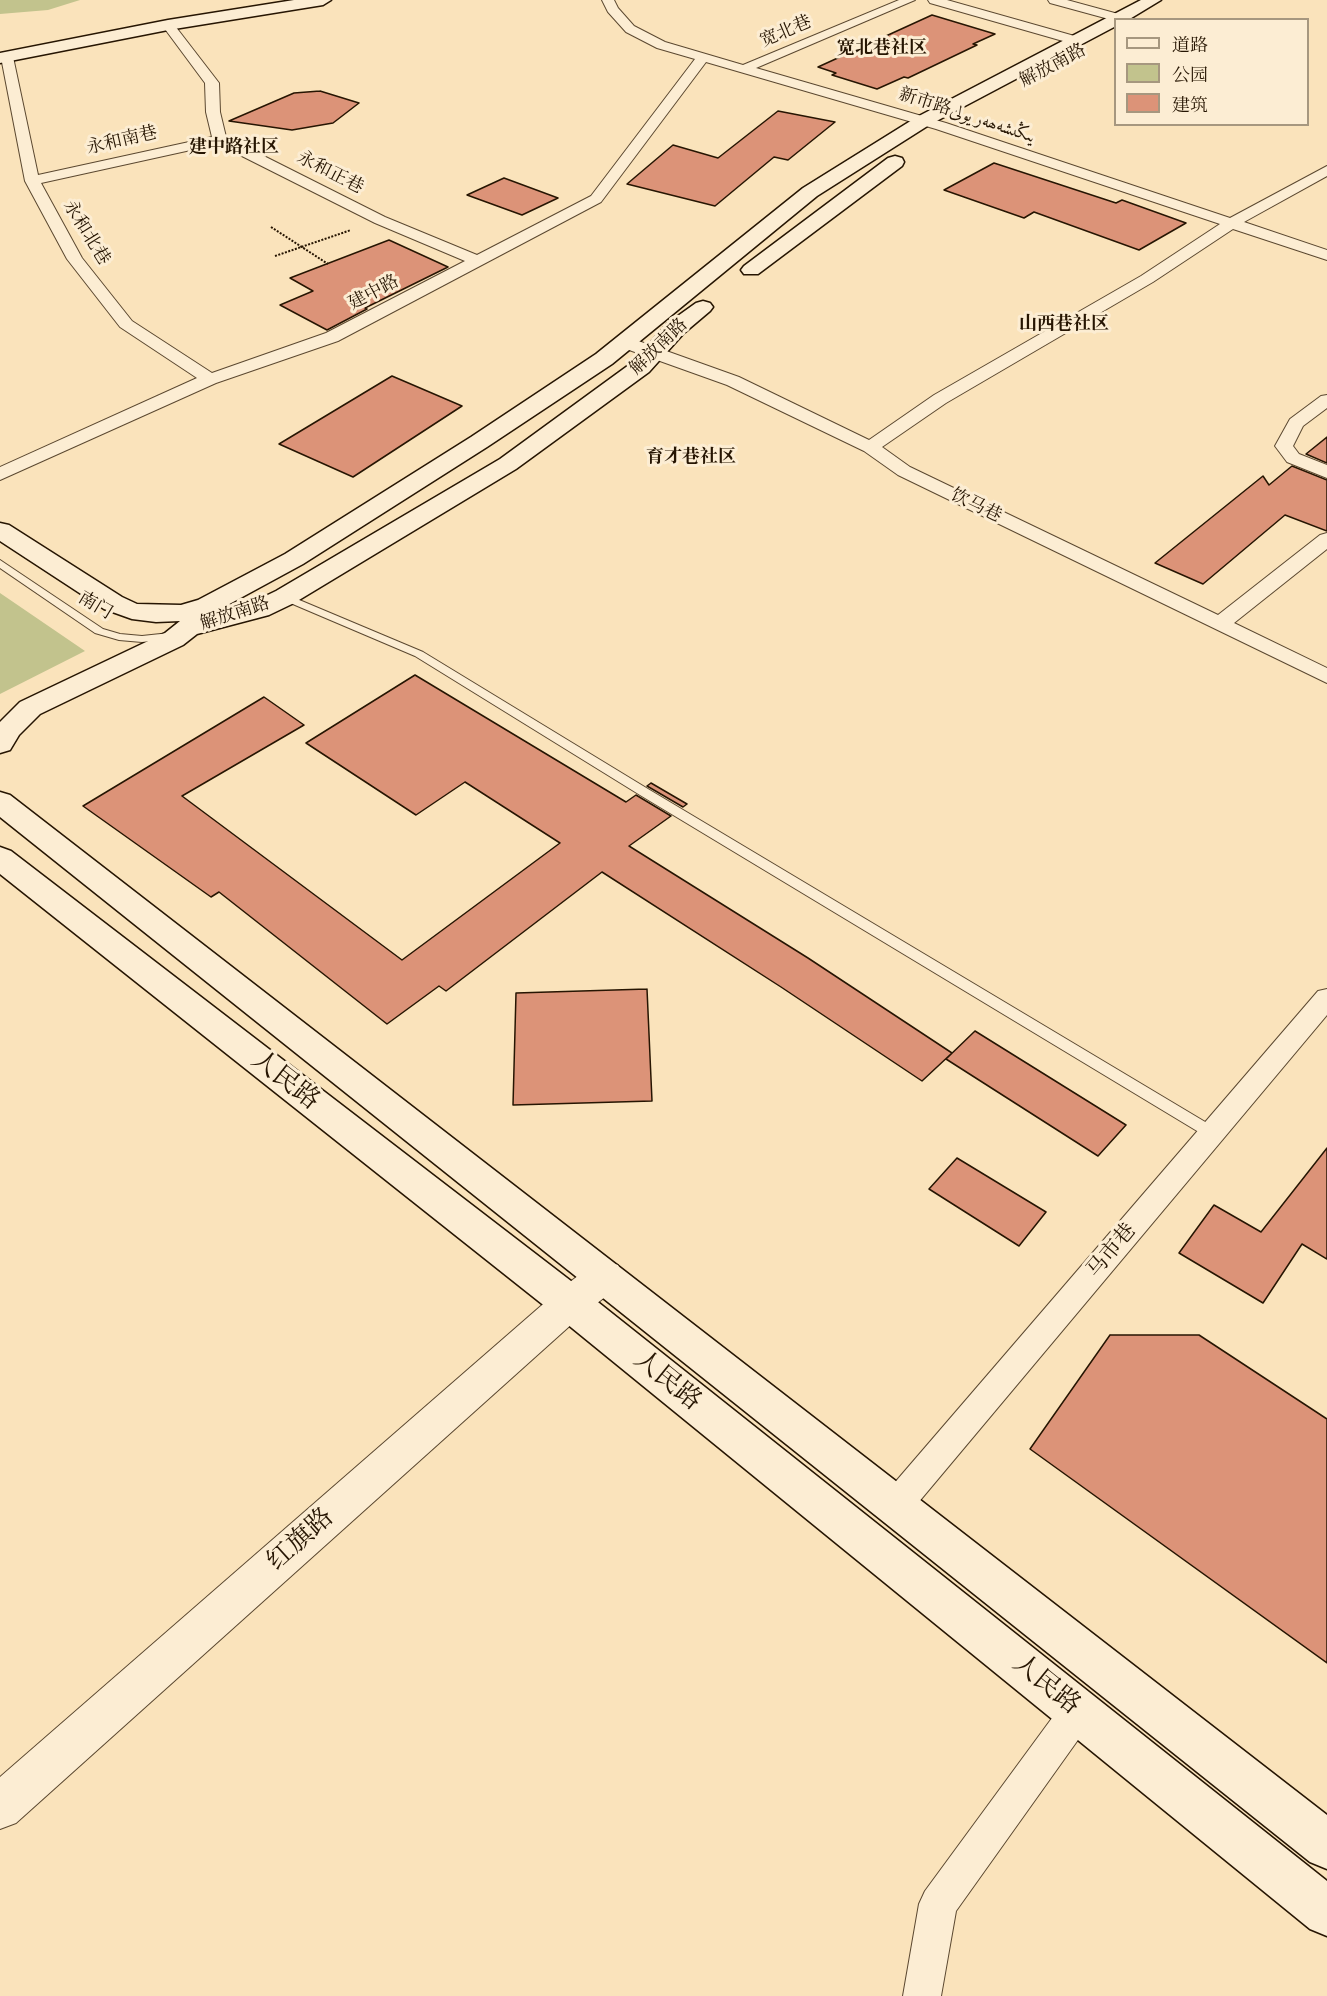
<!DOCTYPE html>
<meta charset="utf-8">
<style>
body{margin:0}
#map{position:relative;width:1327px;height:1996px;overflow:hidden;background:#fae3bb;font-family:"IM FELL Great Primer","Noto Serif SC",serif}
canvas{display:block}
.legend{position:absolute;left:1114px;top:18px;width:195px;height:108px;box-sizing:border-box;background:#fcedd3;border:2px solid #a6977f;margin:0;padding:8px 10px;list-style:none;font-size:18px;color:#261502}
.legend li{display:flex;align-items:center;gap:12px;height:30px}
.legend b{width:30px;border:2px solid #a6977f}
</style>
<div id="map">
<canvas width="1327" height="1996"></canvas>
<ul class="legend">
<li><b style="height:8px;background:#fcedd3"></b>道路</li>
<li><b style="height:16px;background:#c2c38d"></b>公园</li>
<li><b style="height:16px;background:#dc9378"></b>建筑</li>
</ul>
</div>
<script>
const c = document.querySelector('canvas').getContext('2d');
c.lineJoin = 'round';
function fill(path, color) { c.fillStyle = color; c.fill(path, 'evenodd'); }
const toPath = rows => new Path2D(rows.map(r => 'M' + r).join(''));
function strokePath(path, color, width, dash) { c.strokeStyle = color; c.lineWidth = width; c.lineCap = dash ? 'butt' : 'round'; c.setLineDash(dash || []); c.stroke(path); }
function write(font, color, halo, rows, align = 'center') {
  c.font = font + ' "IM FELL Great Primer",Amiri,"Noto Serif SC",serif'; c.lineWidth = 6; c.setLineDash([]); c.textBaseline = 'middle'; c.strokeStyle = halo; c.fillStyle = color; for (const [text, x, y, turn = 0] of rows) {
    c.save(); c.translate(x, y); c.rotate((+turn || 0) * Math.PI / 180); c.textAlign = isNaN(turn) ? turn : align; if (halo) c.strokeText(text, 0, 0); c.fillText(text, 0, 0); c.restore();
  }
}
const green = toPath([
 [0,0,80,0,48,10,0,14],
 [0,593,85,651,0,694]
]);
const building = toPath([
 [932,15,995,34,973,44,977,45,908,78,904,77,877,89,832,75,836,73,818,67,932,15],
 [320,91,359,103,333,123,292,130,229,121,294,93,320,91],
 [778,111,835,122,788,160,774,157,715,206,627,184,673,145,718,158,778,111],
 [994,163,1116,203,1122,200,1186,223,1139,250,1034,212,1024,218,944,190,994,163],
 [504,178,558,198,522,215,467,195,504,178],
 [389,240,448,267,365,308,367,309,327,330,280,305,313,291,290,278,389,240],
 [392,376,462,406,353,477,279,444,392,376],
 [1327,437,1327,463,1306,454,1327,437],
 [1292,466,1327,480,1327,531,1285,515,1203,584,1155,563,1263,476,1269,485,1292,466],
 [415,675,626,802,636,795,671,816,629,846,808,958,952,1053,922,1081,781,987,602,872,446,991,439,986,387,1024,219,892,211,897,83,806,264,697,304,725,182,796,402,960,560,843,465,782,416,815,306,743,415,675],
 [651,783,687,804,683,807,647,786,651,783],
 [647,989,652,1101,513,1105,516,993,647,989],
 [975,1031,1126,1125,1098,1156,946,1059,975,1031],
 [1327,1148,1327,1259,1302,1244,1263,1303,1179,1253,1214,1205,1261,1232,1327,1148],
 [957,1158,1046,1212,1019,1246,929,1189,957,1158],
 [1110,1335,1199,1335,1327,1419,1327,1663,1030,1449,1110,1335]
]);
const path = toPath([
 [271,227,328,264],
 [275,256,351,230]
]);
const service = toPath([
 [0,560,103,629,120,634,142,636,170,633,175,636,170,639,142,642,119,640,95,633,0,568,0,560],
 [285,594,423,652,648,789,1217,1129,1219,1133,1217,1137,1207,1137,640,795,415,656,281,599,281,595,285,594]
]);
const minor = toPath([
 [602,0,614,0,618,8,634,26,665,42,743,65,899,0,915,0,756,68,946,123,1230,218,1327,166,1327,176,1244,222,1327,250,1327,260,1233,229,1153,282,946,403,882,447,910,467,1218,615,1320,535,1327,533,1327,549,1234,623,1327,668,1327,683,898,475,864,451,727,385,618,346,616,342,618,338,630,338,739,377,869,440,934,395,1141,276,1220,224,936,129,706,62,601,202,338,341,216,383,0,480,0,467,197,378,120,327,67,259,25,181,1,57,2,54,12,54,13,57,38,175,212,137,206,112,205,83,162,25,168,21,172,22,219,83,220,112,226,137,385,217,477,255,591,196,695,59,657,48,626,32,608,12,602,0],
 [218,144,375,223,465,261,326,333,212,373,132,321,82,258,41,183,218,144],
 [928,0,947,0,1078,37,1080,40,1078,43,1070,43,930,3,928,0],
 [1048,0,1067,0,1122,15,1124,18,1116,21,1050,3,1048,0],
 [1327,395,1327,408,1303,426,1293,446,1299,454,1327,465,1327,478,1287,462,1275,446,1290,419,1321,396,1327,395],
 [1327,989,1327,1015,907,1516,896,1520,885,1516,880,1505,885,1494,1318,991,1327,989],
 [1078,1693,1090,1699,1096,1711,1090,1723,956,1911,941,1996,903,1996,919,1904,925,1891,1066,1699,1078,1693]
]);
const tertiary = toPath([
 [605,1261,618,1265,623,1276,618,1287,583,1314,16,1823,0,1829,0,1777,557,1292,592,1265,605,1261]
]);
const secondary = toPath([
 [294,0,331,0,323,5,168,30,0,63,0,53,168,20,294,0],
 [1141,0,1161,0,1128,20,1116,20,1116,26,929,125,817,196,612,364,487,447,303,564,222,608,222,611,251,603,276,591,500,459,633,362,668,323,696,303,703,301,710,303,713,307,710,311,684,333,649,372,516,469,294,603,269,615,197,634,183,645,40,714,19,735,10,750,0,753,0,722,20,702,165,633,180,621,156,622,132,619,104,609,0,541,0,523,9,525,122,597,137,604,181,605,198,600,285,554,471,437,596,354,803,188,917,117,1141,0],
 [895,156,902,158,904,162,902,166,758,274,744,274,741,270,744,266,888,158,895,156],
 [0,792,10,795,1327,1815,1327,1869,1310,1862,0,817,0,792],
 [0,847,11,851,584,1291,1327,1881,1327,1936,1310,1929,556,1315,0,874,0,847]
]);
const farStreetnames = [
 ["宽北巷",786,32,-23],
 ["解放南路",1053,66,-28],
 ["新市路يىڭىشەھەر يولى",967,116,18],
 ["永和南巷",122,141,-13],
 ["永和正巷",330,173,27],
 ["永和北巷",86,233,58],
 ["建中路",374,293,-28],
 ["解放南路",659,347,-44],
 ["饮马巷",976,506,26],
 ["南门",95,606,31],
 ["解放南路",235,614,-18]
];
const farNeighbourhoodnames = [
 ["宽北巷社区",882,49],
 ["建中路社区",234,148],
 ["山西巷社区",1064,325],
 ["育才巷社区",691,458]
];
const streetNames = [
 ["马市巷",1112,1251,-50]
];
const nearStreetnames = [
 ["人民路",285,1081,38],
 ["人民路",667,1381,39],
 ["红旗路",301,1540,-42],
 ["人民路",1046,1685,39]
];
fill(green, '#c2c38d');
fill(building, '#dc9378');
strokePath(building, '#261502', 1.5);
strokePath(service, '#5b4830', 2);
strokePath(minor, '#5b4830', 2);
strokePath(tertiary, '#5b4830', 2);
strokePath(secondary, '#261502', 3);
strokePath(path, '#261502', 2, [2, 1.5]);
fill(service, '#fcedd3');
fill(minor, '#fcedd3');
fill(tertiary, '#fcedd3');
fill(secondary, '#fcedd3');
write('18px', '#261502', '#fcedd3', farStreetnames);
write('bold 18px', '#261502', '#fcedd3', farNeighbourhoodnames);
write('21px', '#261502', '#fcedd3', streetNames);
write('26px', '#261502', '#fcedd3', nearStreetnames);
</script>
